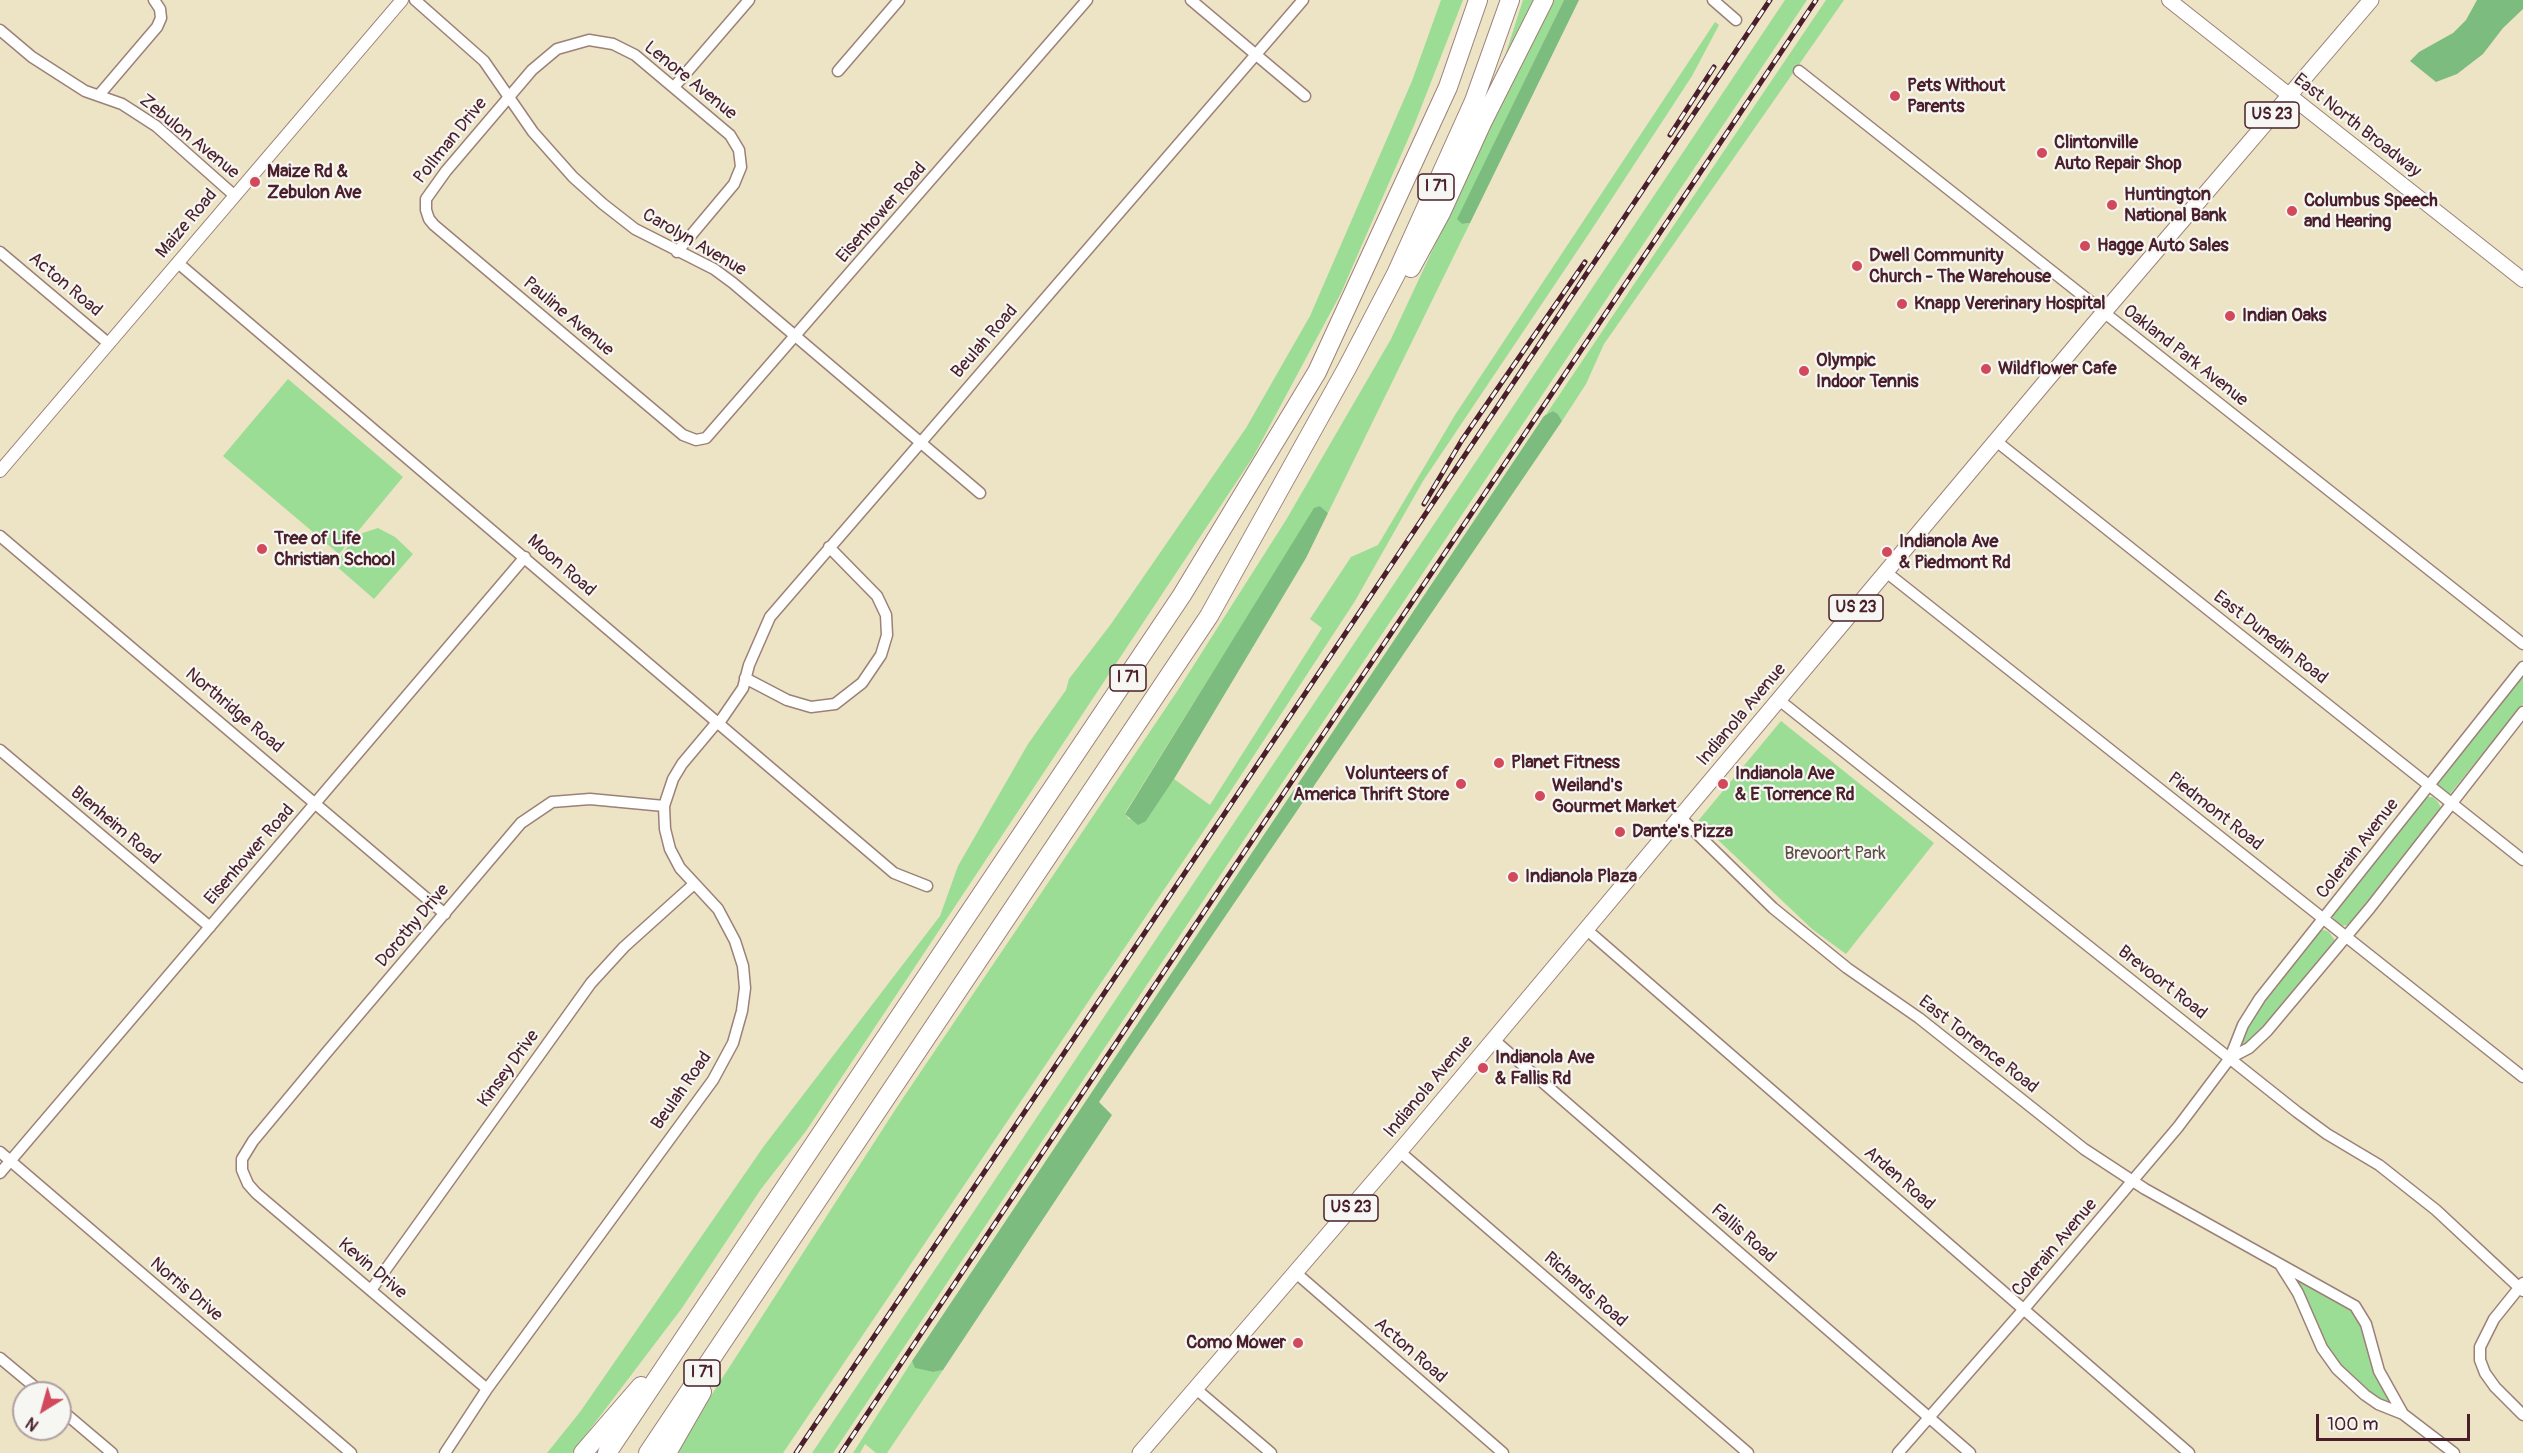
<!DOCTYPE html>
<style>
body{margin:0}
#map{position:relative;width:2523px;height:1453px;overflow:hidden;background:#ede3c5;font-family:Pangolin,sans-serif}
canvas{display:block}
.north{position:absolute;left:12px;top:1381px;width:60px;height:60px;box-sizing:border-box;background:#f6f6f2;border:2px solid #b1a0a2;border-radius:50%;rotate:217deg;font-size:16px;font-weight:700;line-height:24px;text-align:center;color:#4a1f2b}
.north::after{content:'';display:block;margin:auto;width:21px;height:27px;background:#d1495b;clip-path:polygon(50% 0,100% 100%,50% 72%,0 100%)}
.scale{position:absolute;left:2316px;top:1414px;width:154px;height:27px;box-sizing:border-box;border:3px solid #4a1f2b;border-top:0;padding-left:8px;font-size:18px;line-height:21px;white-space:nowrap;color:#4a1f2b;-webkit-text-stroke:4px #f6f6f2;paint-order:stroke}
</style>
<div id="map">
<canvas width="2523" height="1453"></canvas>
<div class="north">N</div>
<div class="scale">100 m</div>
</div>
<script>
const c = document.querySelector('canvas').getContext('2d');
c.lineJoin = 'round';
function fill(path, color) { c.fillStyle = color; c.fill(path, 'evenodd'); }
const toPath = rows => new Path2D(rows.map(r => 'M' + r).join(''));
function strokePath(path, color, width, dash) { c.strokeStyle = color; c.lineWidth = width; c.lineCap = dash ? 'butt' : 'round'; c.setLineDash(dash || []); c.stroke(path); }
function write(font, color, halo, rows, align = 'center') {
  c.font = font + ' Pangolin,sans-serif'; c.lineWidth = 4.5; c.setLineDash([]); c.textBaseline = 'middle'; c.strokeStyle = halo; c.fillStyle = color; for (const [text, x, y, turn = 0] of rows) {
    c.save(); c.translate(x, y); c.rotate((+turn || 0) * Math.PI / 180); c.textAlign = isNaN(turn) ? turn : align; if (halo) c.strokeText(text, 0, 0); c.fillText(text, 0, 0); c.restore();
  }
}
const green = toPath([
 [1441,0,1463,0,1415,123,1341,293,1253,457,806,1131,761,1189,682,1308,572,1453,547,1453,580,1412,764,1146,940,916,958,866,1028,744,1066,690,1069,679,1111,624,1246,428,1310,316,1412,81],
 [1523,0,1537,0,1506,61,1504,59],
 [1552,0,1564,0,1458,219,1462,224,1470,223,1328,513,1320,506,1314,509,1125,813,1129,819,1146,821,1174,779,1210,805,1322,628,1310,619,1351,557,1378,545,1455,415,1715,22,1719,25,1692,76,1590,232,1423,481,1355,601,1230,792,783,1453,674,1453,897,1107,1178,690,1286,520,1391,339,1482,144],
 [1785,0,1807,0,833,1453,812,1453],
 [1826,0,1844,0,1604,344,1586,384,1562,421,1558,414,1553,411,1545,416],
 [288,379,403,477,339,554,223,456],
 [378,528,395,537,413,554,374,599,335,565,348,546,360,534],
 [2523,675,2523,704,2449,795,2436,786],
 [1781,721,1934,843,1846,954,1812,929,1698,821],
 [2428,797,2433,797,2438,802,2441,808,2438,813,2354,920,2348,925,2341,926,2337,924,2333,919,2333,913,2422,800],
 [2324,930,2329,932,2336,942,2264,1030,2245,1045,2241,1044,2240,1041,2250,1018,2318,931],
 [2297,1280,2299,1280,2354,1311,2360,1320,2374,1371,2389,1399,2388,1403,2374,1395,2348,1374,2325,1346],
 [912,1361,916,1368,933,1372,943,1370,887,1453,876,1453,865,1444,860,1453,853,1453]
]);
const forest = toPath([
 [1564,0,1579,0,1470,223,1462,224,1457,219],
 [2477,0,2523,0,2523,9,2503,28,2483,54,2457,74,2436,82,2410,61,2419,52,2453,33,2466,20],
 [1553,411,1558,414,1562,421,1099,1102,1112,1115,943,1370,933,1372,915,1368,912,1361,1544,416],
 [1320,506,1328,513,1306,558,1174,779,1146,821,1138,825,1125,814,1314,508]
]);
const minor = toPath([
 [415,0,484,61,533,132,573,177,603,204,635,229,714,269,733,283,980,493],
 [1191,0,1305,96],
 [1713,0,1736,20],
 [0,30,32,57,85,91,122,104,156,126,235,196],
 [838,71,899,0],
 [1799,71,2523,644],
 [674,87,749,0],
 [99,95,157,27,161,18,160,9,154,0],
 [0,252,108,343],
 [677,252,734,184,741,167,739,150,730,135,635,55,613,44,589,40,557,49,532,70,446,171,426,199,426,210,429,219,434,225,683,435,696,440,706,438,1087,0],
 [178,263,894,873,927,886],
 [1996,441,2523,860],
 [0,536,445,914],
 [1886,572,2523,1077],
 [745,678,787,700,811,707,835,704,862,683,881,655,887,635,886,615,877,596,829,547],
 [1779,700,2297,1112,2327,1134,2379,1165,2436,1210,2523,1291],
 [719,723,743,688,749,665,770,617,1303,0],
 [0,750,210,927],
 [1681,818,1773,908,1847,968,1919,1018,2084,1149,2145,1189,2355,1306,2366,1324,2379,1371,2403,1414],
 [1587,930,2189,1453],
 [1494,1040,1970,1453],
 [2230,1058,2249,1048,2267,1031,2370,908,2523,712],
 [0,1152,351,1453],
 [1400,1152,1748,1453],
 [0,1173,525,557],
 [2281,1266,2298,1293,2322,1348,2337,1369,2365,1395,2378,1404,2403,1414,2454,1453],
 [1296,1273,1503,1453],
 [2523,1283,2494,1319,2480,1347,2480,1360,2485,1373,2495,1387,2523,1415],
 [371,1290,591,983,624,947,694,884],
 [0,1358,42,1393],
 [487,1389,256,1193,248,1184,242,1170,242,1159,253,1141,327,1052,521,823,552,802,590,799,664,806],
 [1196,1389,1271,1453],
 [60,1409,112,1453],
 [445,1453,487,1389,713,1080,733,1043,742,1011,745,988,743,966,735,941,718,909,680,868,670,849,665,829,664,806,673,779,682,764,718,721],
 [1898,1453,2024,1309,2178,1127,2230,1058,2243,1025,2260,998,2523,667]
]);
const tertiary = toPath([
 [0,471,402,0]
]);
const secondary = toPath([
 [2169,0,2523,280]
]);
const primary = toPath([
 [1140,1453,1411,1138,2093,325,2371,0]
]);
const motorway = toPath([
 [1411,268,1441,213,1482,123,1544,0],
 [583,1453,641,1386],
 [607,1453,1182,595,1317,372,1448,87,1478,0],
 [648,1453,1209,616,1347,368,1396,274,1474,101,1510,0],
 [667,1453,702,1392]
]);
const rail = toPath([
 [1670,135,1714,67],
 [1424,504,1462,440,1585,262],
 [796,1453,1770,0],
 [841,1453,1816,0]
]);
const markers = [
 [1895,96,6,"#d1495b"],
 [2042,153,6,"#d1495b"],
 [255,182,6,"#d1495b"],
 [2112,205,6,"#d1495b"],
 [2292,211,6,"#d1495b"],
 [2085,246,6,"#d1495b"],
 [1857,266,6,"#d1495b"],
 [1902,304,6,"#d1495b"],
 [2230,316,6,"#d1495b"],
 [1986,369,6,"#d1495b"],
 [1804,371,6,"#d1495b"],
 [262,549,6,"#d1495b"],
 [1887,552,6,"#d1495b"],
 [1499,763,6,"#d1495b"],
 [1461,784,6,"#d1495b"],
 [1723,784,6,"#d1495b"],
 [1540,796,6,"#d1495b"],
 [1620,832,6,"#d1495b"],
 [1513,877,6,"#d1495b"],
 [1483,1068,6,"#d1495b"],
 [1298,1343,6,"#d1495b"]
];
const shields = [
 [2272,115,54],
 [1436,187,36],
 [1856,608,54],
 [1128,678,36],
 [1351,1208,54],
 [702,1373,36]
];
const shieldNames = [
 ["US 23",2272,115],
 ["I 71",1436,187],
 ["US 23",1856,608],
 ["I 71",1128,678],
 ["US 23",1351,1208],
 ["I 71",702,1373]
];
const streetNames = [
 ["Lenore Avenue",690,81,39],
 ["East North Broadway",2357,126,38],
 ["Zebulon Avenue",189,137,39],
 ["Pollman Drive",451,141,-51],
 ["Eisenhower Road",882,213,-49],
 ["Maize Road",187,224,-50],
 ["Carolyn Avenue",694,243,30],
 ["Acton Road",65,285,40],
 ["Pauline Avenue",568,317,40],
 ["Beulah Road",985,342,-49],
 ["Oakland Park Avenue",2185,356,38],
 ["Moon Road",561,566,41],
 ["East Dunedin Road",2270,638,38],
 ["Northridge Road",234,711,40],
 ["Indianola Avenue",1742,715,-50],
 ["Piedmont Road",2215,812,38],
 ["Blenheim Road",115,826,40],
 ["Colerain Avenue",2358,849,-52],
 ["Eisenhower Road",250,855,-49],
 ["Dorothy Drive",413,926,-50],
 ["Brevoort Road",2162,983,38],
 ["East Torrence Road",1978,1045,38],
 ["Kinsey Drive",509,1069,-54],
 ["Indianola Avenue",1429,1087,-50],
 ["Beulah Road",682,1091,-55],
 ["Arden Road",1899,1179,41],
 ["Fallis Road",1743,1234,41],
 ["Colerain Avenue",2055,1248,-50],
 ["Kevin Drive",372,1269,40],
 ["Norris Drive",186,1290,40],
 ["Richards Road",1585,1290,41],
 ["Acton Road",1410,1351,41]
];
const poiNames = [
 ["Pets Without",1907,86],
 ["Parents",1907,107],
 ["Clintonville",2054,143],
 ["Auto Repair Shop",2054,164],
 ["Maize Rd &",267,172],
 ["Zebulon Ave",267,193],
 ["Huntington",2124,195],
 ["National Bank",2124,216],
 ["Columbus Speech",2304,201],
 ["and Hearing",2304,222],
 ["Hagge Auto Sales",2097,246],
 ["Dwell Community",1869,256],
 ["Church - The Warehouse",1869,277],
 ["Knapp Vererinary Hospital",1914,304],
 ["Indian Oaks",2242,316],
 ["Olympic",1816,361],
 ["Indoor Tennis",1816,382],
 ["Wildflower Cafe",1998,369],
 ["Tree of Life",274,539],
 ["Christian School",274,560],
 ["Indianola Ave",1899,542],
 ["& Piedmont Rd",1899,563],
 ["Planet Fitness",1511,763],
 ["Volunteers of",1449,774,"right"],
 ["America Thrift Store",1449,795,"right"],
 ["Indianola Ave",1735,774],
 ["& E Torrence Rd",1735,795],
 ["Weiland's",1552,786],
 ["Gourmet Market",1552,807],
 ["Dante's Pizza",1632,832],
 ["Indianola Plaza",1525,877],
 ["Indianola Ave",1495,1058],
 ["& Fallis Rd",1495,1079],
 ["Como Mower",1286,1343,"right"]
];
const parkNames = [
 ["Brevoort Park",1835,854]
];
fill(green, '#9bdd94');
fill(forest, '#7cbc7e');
strokePath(minor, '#9c8178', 13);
strokePath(tertiary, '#9c8178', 14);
strokePath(secondary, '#9c8178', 16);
strokePath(primary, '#9c8178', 17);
strokePath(motorway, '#9c8178', 20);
strokePath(minor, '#fff', 10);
strokePath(tertiary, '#fff', 12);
strokePath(secondary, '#fff', 14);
strokePath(primary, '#fff', 15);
strokePath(motorway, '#fff', 18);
strokePath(rail, '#4a1f2b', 5);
strokePath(rail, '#f6f6f2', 3, [9]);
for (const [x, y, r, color] of markers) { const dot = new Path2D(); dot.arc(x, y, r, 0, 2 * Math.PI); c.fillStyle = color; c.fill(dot); strokePath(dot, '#f6f6f2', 2); }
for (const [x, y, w] of shields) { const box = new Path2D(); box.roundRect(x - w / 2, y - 13, w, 26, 4.5); c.fillStyle = '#f6f6f2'; c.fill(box); strokePath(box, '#4a1f2b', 1.5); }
write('bold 16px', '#4a1f2b', null, shieldNames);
write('18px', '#4a1f2b', '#f6f6f2', streetNames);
write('bold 18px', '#4a1f2b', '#f6f6f2', poiNames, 'left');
write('18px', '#5e4e45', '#f6f6f2', parkNames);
</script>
